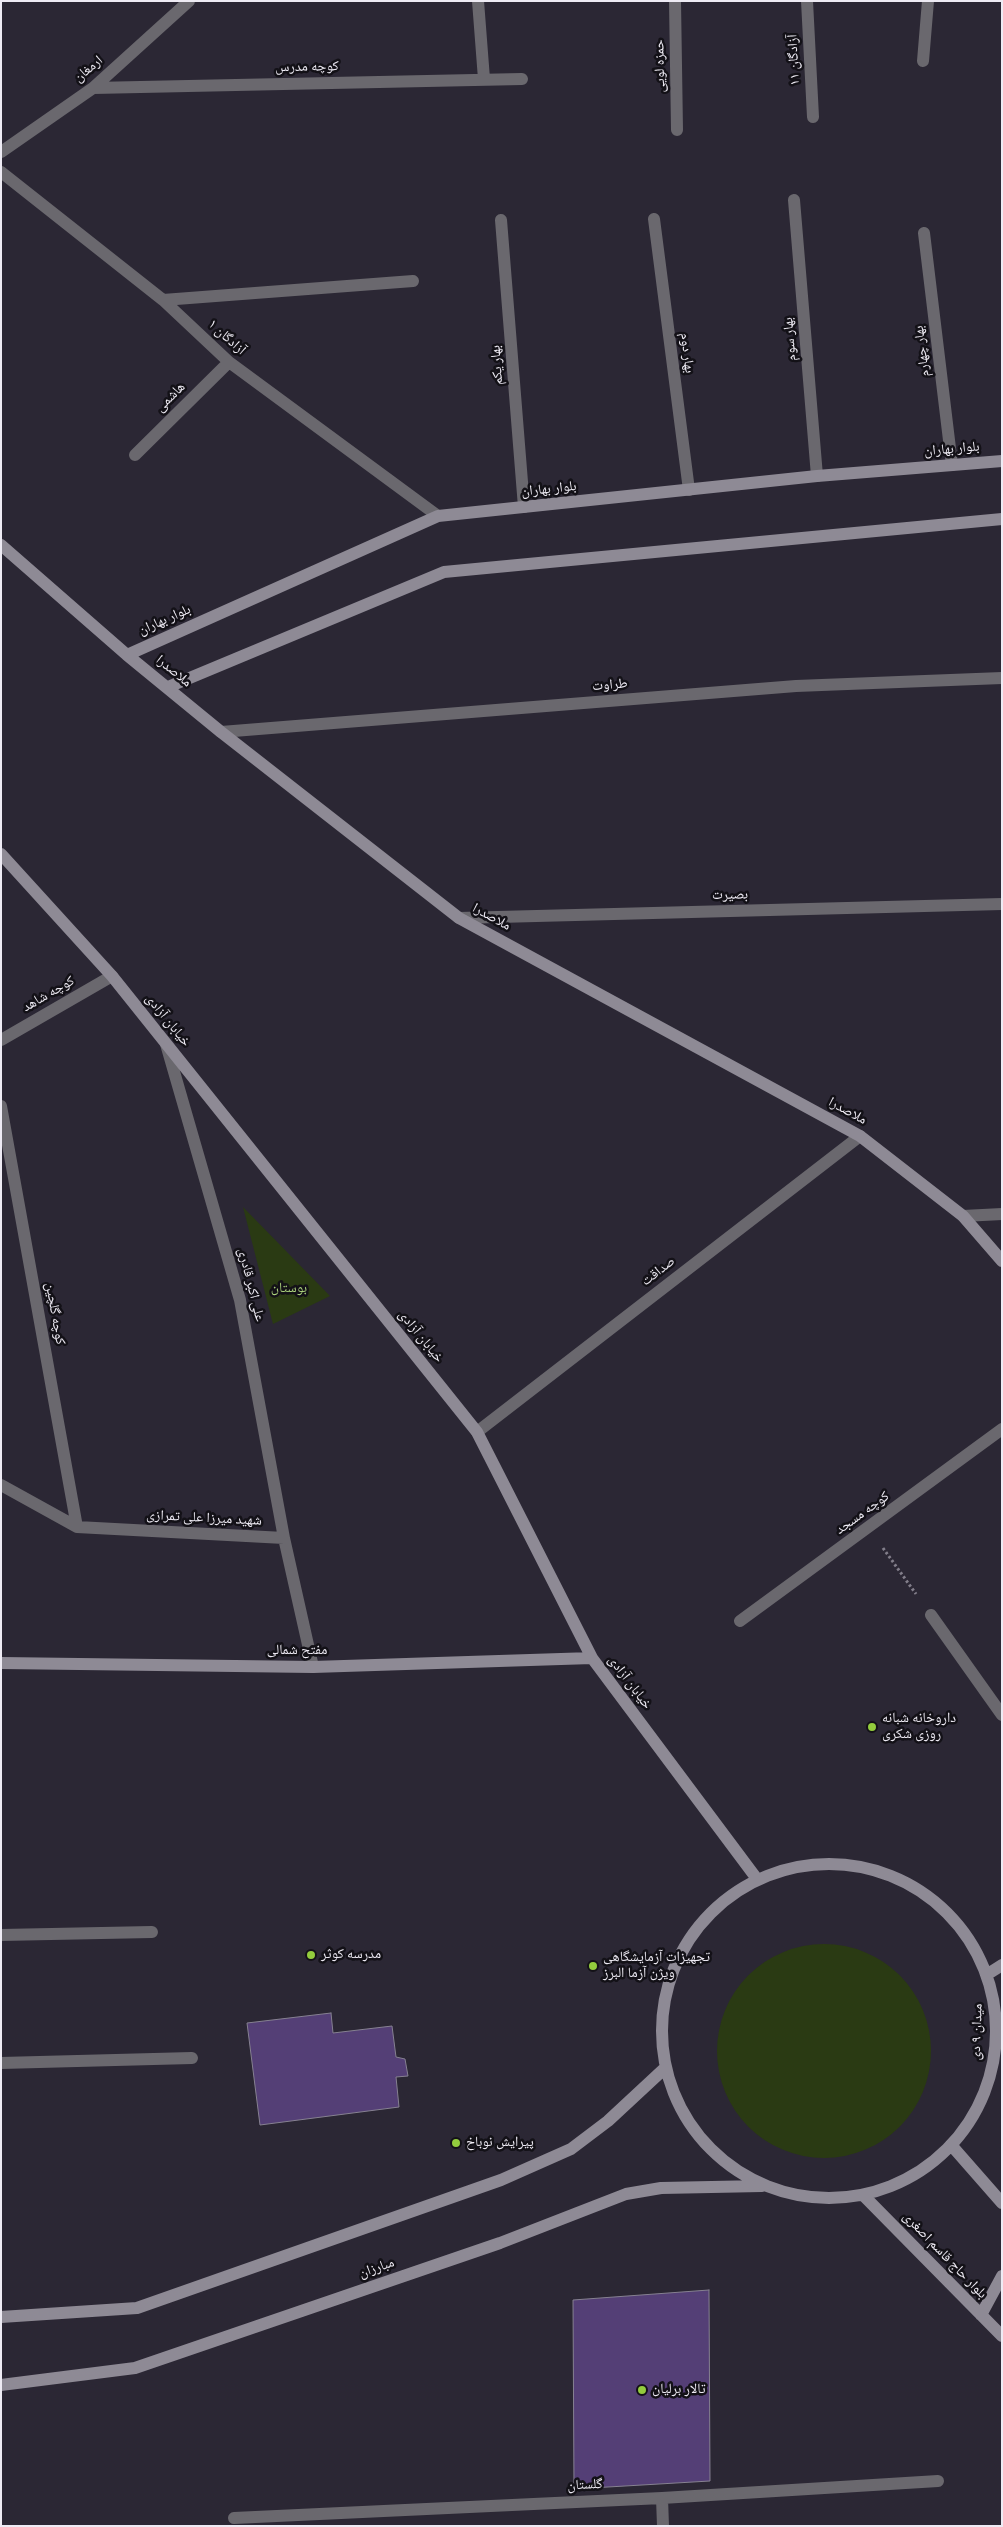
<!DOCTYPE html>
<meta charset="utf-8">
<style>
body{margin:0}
#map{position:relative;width:1003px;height:2527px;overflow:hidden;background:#2b2734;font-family:Overpass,sans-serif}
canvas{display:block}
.frame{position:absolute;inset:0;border:2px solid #eeebf4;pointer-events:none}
</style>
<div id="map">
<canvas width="1003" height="2527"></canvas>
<div class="frame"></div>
</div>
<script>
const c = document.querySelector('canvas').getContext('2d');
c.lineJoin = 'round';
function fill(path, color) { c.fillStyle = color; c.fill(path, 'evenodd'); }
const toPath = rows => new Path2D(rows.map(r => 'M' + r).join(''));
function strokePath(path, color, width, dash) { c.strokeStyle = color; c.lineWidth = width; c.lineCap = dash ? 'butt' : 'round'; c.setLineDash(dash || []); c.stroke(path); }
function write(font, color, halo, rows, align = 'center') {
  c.font = font + ' Overpass,"Noto Naskh Arabic",sans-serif'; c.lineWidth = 5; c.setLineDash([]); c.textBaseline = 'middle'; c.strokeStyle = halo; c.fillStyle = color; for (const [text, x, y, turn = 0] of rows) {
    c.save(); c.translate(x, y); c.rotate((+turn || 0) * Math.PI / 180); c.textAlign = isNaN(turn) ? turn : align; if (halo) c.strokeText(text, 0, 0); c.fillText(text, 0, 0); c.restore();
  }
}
const green = toPath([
 [243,1207,330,1296,273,1324],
 '717 2051a107 107 0 1 1 214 0a107 107 0 1 1-214 0Z'
]);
const building = toPath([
 [331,2013,333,2033,392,2026,396,2057,405,2059,408,2076,396,2077,399,2107,260,2125,247,2023,331,2013],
 [709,2290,710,2481,574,2489,573,2300,709,2290]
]);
const path = toPath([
 [883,1548,916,1594]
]);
const lane = toPath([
 [931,1615,1002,1715]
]);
const street = toPath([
 [478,1,484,79],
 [675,1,677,130],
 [807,1,813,117],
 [923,61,928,1],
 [93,88,522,79],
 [1,152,93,88,189,1],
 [1,172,163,300,229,362,438,516],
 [794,200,817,476],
 [654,219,689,490],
 [501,220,524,507],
 [924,233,952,465],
 [163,300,413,281],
 [135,455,229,362],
 [221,732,796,686,1002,678],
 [459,918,1002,904],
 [1,1040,112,976],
 [166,1044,240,1300,284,1538],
 [1,1106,77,1527],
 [963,1216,1002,1214],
 [477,1432,860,1136],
 [1,1485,77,1527,284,1538,313,1667],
 [740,1621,1002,1429],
 [1,1935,152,1932],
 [1,2063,192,2058],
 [662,2498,663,2526],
 [234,2518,662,2498,938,2481]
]);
const secondary = toPath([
 [1,545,127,655,221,732,459,918,860,1136,963,1216,1002,1261],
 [127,655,438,516,817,476,1002,461],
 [168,687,444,572,1002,519],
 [1,854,112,976,477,1432,592,1658,757,1879],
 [1,1663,313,1667,592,1658],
 '662 2031a167 167 0 1 1 334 0a167 167 0 1 1-334 0Z',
 [991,1972,1002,1965],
 [952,2146,1002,2203],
 [864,2196,1002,2336],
 [981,2315,1002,2276],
 [1,2317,137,2308,501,2180,571,2149,608,2121,664,2069],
 [1,2385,135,2368,500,2243,626,2194,661,2188,762,2186]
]);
const markers = [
 [872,1727,5,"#93cc3d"],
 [311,1955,5,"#93cc3d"],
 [593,1966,5,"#93cc3d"],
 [456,2143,5,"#93cc3d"],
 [642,2390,5,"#93cc3d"]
];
const streetNames = [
 ["آزادگان ۱۱",795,60,-93],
 ["حمزه لویی",661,66,-91],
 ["کوچه مدرس",307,68,-1],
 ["ارمغان",89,70,-40],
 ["آزادگان ۱",226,338,42],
 ["بهار سوم",791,339,-95],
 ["بهار چهارم",923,351,-97],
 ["بهار دوم",686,353,83],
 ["بهار یکم",498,365,-94],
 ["هاشمی",171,398,-45],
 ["بلوار بهاران",952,450,-5],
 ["بلوار بهاران",549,490,-6],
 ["بلوار بهاران",165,621,-24],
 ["ملاصدرا",173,672,39],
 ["طراوت",610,686,-5],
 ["بصیرت",730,896,-1],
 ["ملاصدرا",491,918,29],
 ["کوچه شاهد",49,995,-30],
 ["خیابان آزادی",167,1021,51],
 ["ملاصدرا",847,1112,29],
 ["صداقت",659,1272,-38],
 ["علی اکبر قادری",250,1285,76],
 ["کوچه گلچین",54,1314,80],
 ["خیابان آزادی",420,1337,51],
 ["کوچه مسجد",863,1514,-36],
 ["شهید میرزا علی تمرازی",204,1519,3],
 ["مفتح شمالی",297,1651],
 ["خیابان آزادی",629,1683,53],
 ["میدان ۹ دی",978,2032,-88],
 ["بلوار حاج قاسم اصغری",944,2256,46],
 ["مبارزان",377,2269,-19],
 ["گلستان",585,2486,-3]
];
const parkNames = [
 ["بوستان",289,1289]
];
const poiNames = [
 ["داروخانه شبانه",882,1719],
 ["روزی شکری",882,1735],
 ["مدرسه کوثر",321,1955],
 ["تجهیزات آزمایشگاهی",603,1958],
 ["ویژن آزما البرز",603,1974],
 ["پیرایش نوباخ",466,2143],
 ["تالار برلیان",652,2390]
];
fill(green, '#2a3a13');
fill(building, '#543f76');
strokePath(building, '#868191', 1);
strokePath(path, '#827e8a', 3, [2.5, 2.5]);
strokePath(lane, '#6a686e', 12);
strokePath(street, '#6a686e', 12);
strokePath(secondary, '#8e8a95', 12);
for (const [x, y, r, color] of markers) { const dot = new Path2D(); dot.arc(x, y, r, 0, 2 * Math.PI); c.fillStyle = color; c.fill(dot); strokePath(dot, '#131117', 2); }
write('14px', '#eeebf4', '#131117', streetNames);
write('14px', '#abd27c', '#131117', parkNames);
write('14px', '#eeebf4', '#131117', poiNames, 'left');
</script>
